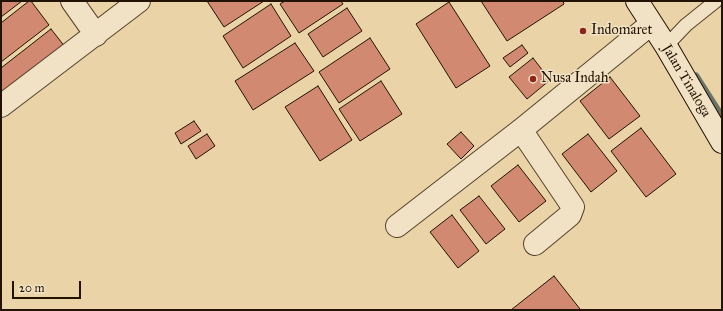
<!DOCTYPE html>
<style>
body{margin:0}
#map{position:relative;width:723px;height:311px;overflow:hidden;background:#ead3a6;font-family:"IM FELL Great Primer",serif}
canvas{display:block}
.frame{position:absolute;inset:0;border:2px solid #221200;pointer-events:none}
.scale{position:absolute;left:12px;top:281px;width:69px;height:18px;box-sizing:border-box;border:2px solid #221200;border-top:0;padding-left:5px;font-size:12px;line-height:14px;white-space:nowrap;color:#221200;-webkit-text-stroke:3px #f1e2c5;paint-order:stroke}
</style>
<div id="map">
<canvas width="723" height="311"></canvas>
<div class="frame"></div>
<div class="scale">20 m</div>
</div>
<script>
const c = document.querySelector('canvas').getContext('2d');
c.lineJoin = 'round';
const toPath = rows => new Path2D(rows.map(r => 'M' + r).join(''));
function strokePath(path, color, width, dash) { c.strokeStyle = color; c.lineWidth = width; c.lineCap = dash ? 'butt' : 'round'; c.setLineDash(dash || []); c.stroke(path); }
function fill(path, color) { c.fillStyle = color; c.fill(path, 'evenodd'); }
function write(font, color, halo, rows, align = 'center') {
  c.font = font + ' "IM FELL Great Primer",serif'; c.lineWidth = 3; c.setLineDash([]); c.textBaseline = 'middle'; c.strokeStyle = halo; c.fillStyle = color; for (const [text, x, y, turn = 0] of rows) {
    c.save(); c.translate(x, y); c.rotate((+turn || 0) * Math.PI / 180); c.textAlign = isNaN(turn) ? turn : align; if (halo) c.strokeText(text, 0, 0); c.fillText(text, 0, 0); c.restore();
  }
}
const stream = toPath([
 [696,76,722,117]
]);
const building = toPath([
 [1,1,22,1,1,17,1,1],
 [29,1,31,1,49,25,1,62,1,23,29,1],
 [207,1,264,1,224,27,207,1],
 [285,1,341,1,343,4,299,33,280,4,285,1],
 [481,1,563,1,564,4,507,41,481,1],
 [449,2,490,66,456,88,416,24,449,2],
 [271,4,291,36,243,68,223,36,271,4],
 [347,8,362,31,323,57,308,34,347,8],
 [51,29,69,52,1,100,1,68,51,29],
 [370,38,390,69,339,103,319,72,370,38],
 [295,43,314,71,253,110,235,81,295,43],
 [522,45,528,53,510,67,503,58,522,45],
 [533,58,550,80,527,99,509,77,533,58],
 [610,77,640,116,609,139,580,101,610,77],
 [381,81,402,114,360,141,339,109,381,81],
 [318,86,352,140,320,161,285,107,318,86],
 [194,121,201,131,181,144,175,133,194,121],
 [641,128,676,174,646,197,611,151,641,128],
 [461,132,474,146,461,159,447,144,461,132],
 [207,134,215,146,196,159,188,146,207,134],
 [588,134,617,171,591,192,562,154,588,134],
 [518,165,546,201,519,222,491,186,518,165],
 [479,196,505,229,486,244,460,210,479,196],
 [452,215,479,251,458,268,430,232,452,215],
 [554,276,580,309,578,310,511,310,554,276]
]);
const lane = toPath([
 [666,46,686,25,716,1]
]);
const street = toPath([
 [72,1,96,35],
 [1,106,139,1],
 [521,130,573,207,570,215,535,244],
 [397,226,521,130,651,24]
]);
const secondary = toPath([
 [637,1,666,46,722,142]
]);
const markers = [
 [583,31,4,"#8f2418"],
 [533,79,4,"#8f2418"]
];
const poiNames = [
 ["Indomaret",591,31],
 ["Nusa Indah",541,79]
];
const streetNames = [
 ["Jalan Tinaloga",686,81,59]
];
strokePath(stream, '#6a7469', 7);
fill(building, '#d18a71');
strokePath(building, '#221200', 1);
strokePath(lane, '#54422a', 15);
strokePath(street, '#54422a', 24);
strokePath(secondary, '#221200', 24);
strokePath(lane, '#f1e2c5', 13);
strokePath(street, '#f1e2c5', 22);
strokePath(secondary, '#f1e2c5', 22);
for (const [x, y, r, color] of markers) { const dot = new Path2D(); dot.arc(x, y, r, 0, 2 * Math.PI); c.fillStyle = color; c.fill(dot); strokePath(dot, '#f1e2c5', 1.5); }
write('14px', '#221200', '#f1e2c5', poiNames, 'left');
write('14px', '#221200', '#f1e2c5', streetNames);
</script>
